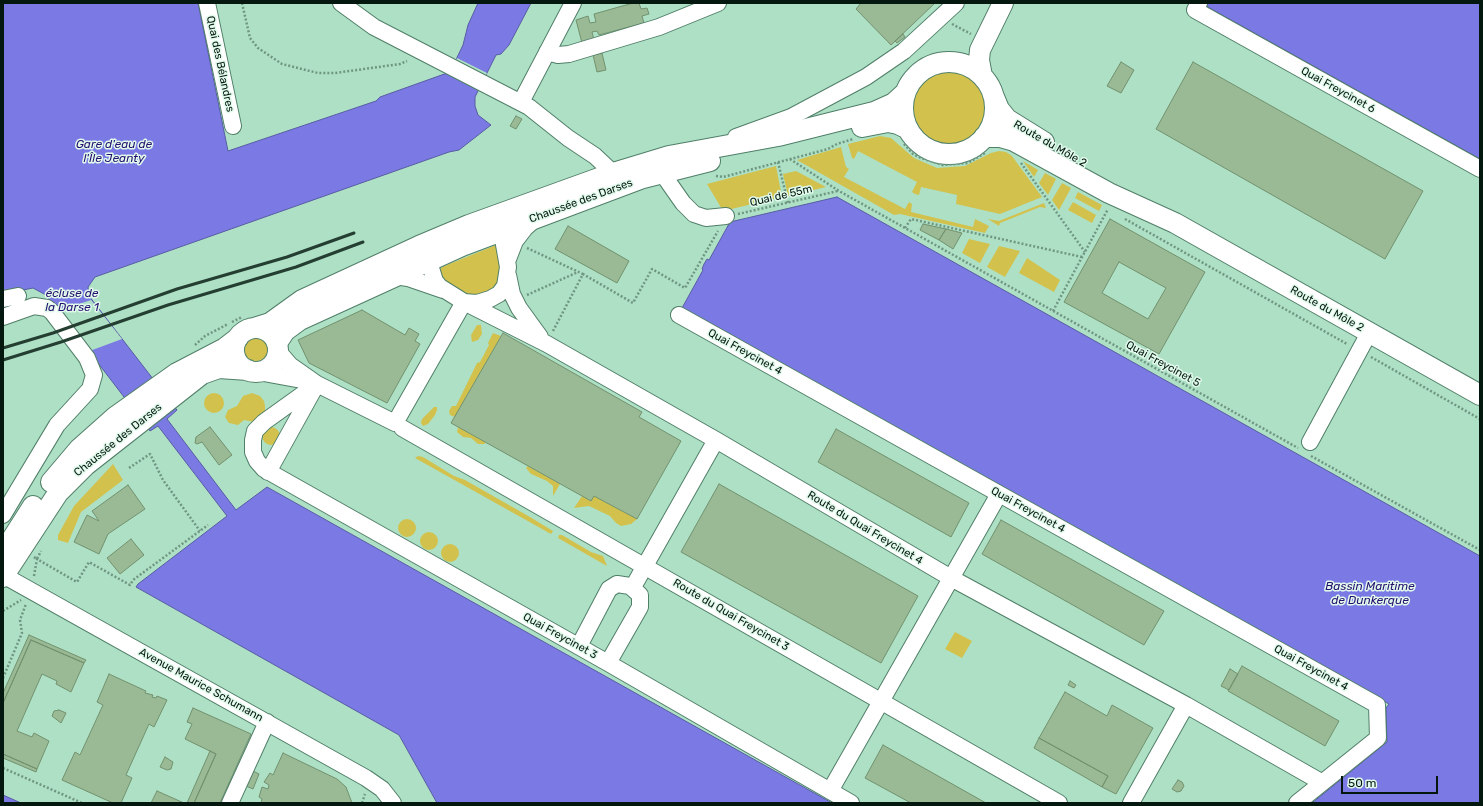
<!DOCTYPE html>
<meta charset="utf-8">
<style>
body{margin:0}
#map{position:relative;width:1483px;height:806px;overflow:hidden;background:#aee0c5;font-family:Rubik,sans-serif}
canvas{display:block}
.frame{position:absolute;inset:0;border:4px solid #05180f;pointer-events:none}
.scale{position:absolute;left:1341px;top:776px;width:97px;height:18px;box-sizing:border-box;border:2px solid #05180f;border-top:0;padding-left:5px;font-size:12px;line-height:14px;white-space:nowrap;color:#05180f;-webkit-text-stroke:3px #e1faec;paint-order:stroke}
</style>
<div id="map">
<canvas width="1483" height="806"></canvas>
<div class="frame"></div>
<div class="scale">50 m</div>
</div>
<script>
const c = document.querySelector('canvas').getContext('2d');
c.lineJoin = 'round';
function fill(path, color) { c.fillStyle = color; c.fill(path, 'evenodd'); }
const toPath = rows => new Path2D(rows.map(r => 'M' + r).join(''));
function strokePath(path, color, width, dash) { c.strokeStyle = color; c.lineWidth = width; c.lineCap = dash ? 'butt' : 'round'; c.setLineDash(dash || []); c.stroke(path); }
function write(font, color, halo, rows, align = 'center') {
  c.font = font + ' Rubik,sans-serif'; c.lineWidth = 3; c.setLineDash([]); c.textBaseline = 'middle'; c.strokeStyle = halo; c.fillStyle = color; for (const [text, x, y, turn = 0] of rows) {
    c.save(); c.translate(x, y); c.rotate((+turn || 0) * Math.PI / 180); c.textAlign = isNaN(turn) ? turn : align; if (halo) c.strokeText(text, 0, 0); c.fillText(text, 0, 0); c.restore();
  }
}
const green = toPath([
 '911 107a38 38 0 1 1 76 0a38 38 0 1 1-76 0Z',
 [880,136,891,138,914,158,937,168,965,166,991,153,999,151,1006,152,1012,156,1042,197,1000,214,956,204,957,195,921,187,919,195,915,194,912,192,917,182,858,151,854,159,852,158,848,144],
 [841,147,846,167,849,169,844,177,905,209,909,202,912,204,911,212,973,227,975,219,989,226,985,233,900,214,894,215,797,160],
 [1023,161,1038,170,1034,177],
 [776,166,782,197,723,211,707,184],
 [796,171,826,187,788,196,783,174],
 [1045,173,1056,179,1048,195,1039,183],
 [1062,183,1071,188,1059,210,1052,200],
 [1078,192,1102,205,1099,211,1075,198],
 [1073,202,1096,215,1092,223,1068,210],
 [1044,203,1046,208,1040,207,1000,223,999,226,988,219,999,221],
 [969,239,990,244,980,263,962,253],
 [496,245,503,253,498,282,490,291,482,295,468,296,444,283,439,271,442,267],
 [999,246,1020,251,1005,277,987,267],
 [1027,258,1060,280,1054,292,1019,273],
 [477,325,481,325,482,334,478,340,472,342,471,335],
 [493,333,501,336,455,417,450,415,449,411,452,406,456,406,477,363,480,362,489,345,488,343],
 '244 349a12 12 0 1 1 24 0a12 12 0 1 1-24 0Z',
 [252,393,260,396,264,401,265,406,265,413,254,422,244,420,238,425,229,423,225,417,228,410,237,406,243,396],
 '204 403a10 10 0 1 1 20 0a10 10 0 1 1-20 0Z',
 [434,407,437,407,437,410,435,415,428,424,423,426,421,423,422,419],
 [458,427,485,442,485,444,478,444,471,438,463,437,457,432],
 '262 436a9 9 0 1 1 18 0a9 9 0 1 1-18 0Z',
 [418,456,423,457,454,476,465,480,530,517,553,531,551,534,415,458],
 [113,464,123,480,81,512,68,543,58,540,58,535,74,506],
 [528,466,560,484,553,496,553,486,547,481,531,474,526,468],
 [582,496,591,501,594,496,637,519,631,524,621,526,616,523,610,516,589,506,574,508],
 '398 528a9 9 0 1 1 18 0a9 9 0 1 1-18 0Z',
 '420 541a9 9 0 1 1 18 0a9 9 0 1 1-18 0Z',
 [559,535,562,535,591,552,603,556,607,566,558,538],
 '441 553a9 9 0 1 1 18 0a9 9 0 1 1-18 0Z',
 [955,632,972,641,962,658,945,649]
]);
const water = toPath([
 [3,3,198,3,228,151,376,101,380,97,450,72,463,45,468,25,478,3,531,3,509,45,501,54,496,55,475,97,475,106,478,115,491,125,459,150,449,152,95,277,88,287,89,296,177,410,167,419,236,510,267,487,832,803,437,803,399,735,136,587,138,584,227,516,158,426,150,431,46,295,33,288,3,294,3,3],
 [1208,3,1480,3,1480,159,1206,6,1208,3],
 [837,197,1480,556,1480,803,1312,803,1387,742,1386,708,1389,704,682,308,703,270,702,269,704,264,707,259,709,260,730,222,837,197],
 [3,795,21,803,3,803,3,795]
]);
const pier = toPath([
 [457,58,487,73,480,87,450,72],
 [91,300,122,339,87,352,58,311]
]);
const building = toPath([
 [633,3,639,3,641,9,647,8,649,14,642,16,644,23,599,35,597,31,592,32,594,40,582,43,576,20,588,16,590,23,596,22,594,14,633,3],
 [861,3,935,3,891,45,856,9,861,3],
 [903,34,905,37,897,43,895,41,903,34],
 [602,53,606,70,597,72,593,55,602,53],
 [1121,62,1134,70,1121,93,1107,86,1121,62],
 [1193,62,1423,191,1385,259,1156,129,1193,62],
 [516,116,522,119,516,129,510,126,516,116],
 [1110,219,1205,272,1159,354,1064,302,1110,219],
 [1119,262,1166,288,1148,319,1102,293,1119,262],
 [923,224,946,229,939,240,920,230,923,224],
 [568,226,629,261,617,283,555,249,568,226],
 [946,229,962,233,953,249,939,240,946,229],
 [362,310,405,335,409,328,419,334,415,341,420,344,387,403,309,363,298,340,362,310],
 [503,333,642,412,639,417,681,441,637,519,594,496,591,501,451,423,503,333],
 [210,427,232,455,219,465,202,442,197,444,195,443,196,437,210,427],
 [836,429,969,503,951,537,818,462,836,429],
 [719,484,918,596,881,663,681,552,719,484],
 [128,485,145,509,108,534,99,554,74,542,87,515,99,521,92,511,128,485],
 [1001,520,1164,611,1144,645,982,554,1001,520],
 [131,539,144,555,120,574,107,558,131,539],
 [29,635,86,660,84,663,31,640,3,703,3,693,29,635],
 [31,640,84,663,71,692,56,684,57,681,42,674,17,731,32,737,34,733,49,741,37,769,3,754,3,703,31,640],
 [1242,666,1339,721,1325,746,1228,691,1242,666],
 [1230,669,1238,674,1229,690,1221,686,1230,669],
 [109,674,146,691,145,693,153,695,152,697,156,698,157,696,167,700,154,727,149,724,126,775,132,778,121,803,113,803,62,780,75,752,80,755,103,705,97,702,109,674],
 [1070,681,1076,685,1074,688,1068,685,1070,681],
 [1065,692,1107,716,1112,705,1153,728,1116,794,1102,787,1108,776,1039,738,1065,692],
 [193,708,251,734,220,803,194,803,216,754,185,739,192,724,187,722,193,708],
 [59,710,66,713,61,723,52,716,54,711,59,710],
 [1039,738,1108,776,1102,787,1034,748,1039,738],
 [883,745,986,803,911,803,865,778,883,745],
 [210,751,216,754,194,803,187,803,210,751],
 [283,753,337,779,346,787,352,803,261,803,262,799,259,797,262,787,268,789,269,785,264,782,270,773,273,775,283,753],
 [3,754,37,769,36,772,3,758,3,754],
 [165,757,173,762,171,769,167,770,160,767,165,757],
 [253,771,259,774,253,789,246,786,253,771],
 [1178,780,1182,782,1184,786,1181,791,1177,792,1172,789,1178,780],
 [157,791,184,803,151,803,157,791]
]);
const path = toPath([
 [242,3,250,38,258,48,282,64,318,73,335,73,400,64,407,61],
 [952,24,971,34],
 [904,144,913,154,921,158,943,165,968,163,985,153],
 [790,159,839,191,1298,448],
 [778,162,788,203],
 [1021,163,1085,252],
 [716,176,723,177,828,149,837,144,853,139],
 [738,214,838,191],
 [1125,219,1347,344],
 [905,228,911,219,1082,257],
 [527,248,583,274],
 [527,295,578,272],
 [1053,311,1108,209],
 [232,322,242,317],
 [553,331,583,274,633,303,652,269,685,288,718,231],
 [195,345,205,336,228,324],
 [1371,357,1480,419],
 [1311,456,1480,550],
 [129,468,150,454,163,480,200,531],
 [34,557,37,559,41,551],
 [34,576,37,559,77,582,89,562,130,585,133,580,208,525],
 [3,611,21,600],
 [3,678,22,633,20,620,26,604],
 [3,768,82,803],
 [362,803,365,794]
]);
const minor = toPath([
 [207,3,233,126],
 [341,3,374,27,529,107,568,138,595,156,613,173],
 [1199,3,1195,10,1480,169],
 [547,52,558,55,569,54,659,27,718,3],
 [521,102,573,3],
 [736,137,791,117,866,77,904,51,956,3],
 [662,173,683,203,694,214,706,218,726,216],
 [434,250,432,256,431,268,435,281,440,287,464,302,477,303,490,299,499,294,505,286,508,267,503,239,492,224],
 [508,259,515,241,525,228,534,220],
 [508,275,512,294,519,308,540,337],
 [395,276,408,278,443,290],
 [3,299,18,296],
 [464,302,547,344,716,440,951,578,1186,705],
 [679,315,1377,705,1378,738,1297,803],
 [3,317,34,306,47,308,52,312,87,358,94,375,90,389,57,425,3,515],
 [278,351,290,365,317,384,395,423,464,302],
 [258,372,307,381],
 [317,384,264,422,255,431,253,440,253,452,257,461,264,469,608,663,851,803],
 [402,428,1059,803],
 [1310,442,1369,333],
 [268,472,314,389],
 [3,575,366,778,382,789,393,803],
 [633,587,716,440],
 [579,646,609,589,617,584,630,586,640,595,640,607,608,663],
 [830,791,999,494],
 [230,803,267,722],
 [1131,803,1186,705,1321,782]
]);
const major = toPath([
 '903 108a46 46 0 1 1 92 0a46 46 0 1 1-92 0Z',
 [982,76,979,60,980,50,1003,3],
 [994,97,999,109,1007,119,1044,142],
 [862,127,888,122,898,124,908,129],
 [984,137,1000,137,1014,141,1109,193,1175,223,1480,395],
 [254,328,270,323,302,300,419,246,469,225,613,173,669,156,778,136,874,112,894,103,905,93],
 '234 350a22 22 0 1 1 44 0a22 22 0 1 1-44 0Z',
 [277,343,285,331,300,320,462,246,643,178,710,161],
 [51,482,79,449,115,417,177,373,225,348,238,338],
 [3,553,33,506],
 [3,577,58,493,86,465,202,374,219,368,248,370]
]);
const rail = toPath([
 [3,348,53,333,177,289,287,257,354,233],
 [3,360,61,342,168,305,296,267,363,242]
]);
const streetNames = [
 ["Quai des Bélandres",220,64,78],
 ["Quai Freycinet 6",1338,90,29],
 ["Route du Môle 2",1050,144,30],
 ["Quai de 55m",781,196,-13],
 ["Chaussée des Darses",581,201,-20],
 ["Route du Môle 2",1327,309,29],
 ["Quai Freycinet 4",745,352,29],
 ["Quai Freycinet 5",1163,364,29],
 ["Chaussée des Darses",118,440,-39],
 ["Quai Freycinet 4",1028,510,29],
 ["Route du Quai Freycinet 4",865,528,31],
 ["Route du Quai Freycinet 3",731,615,30],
 ["Quai Freycinet 3",560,636,29],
 ["Quai Freycinet 4",1311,668,29],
 ["Avenue Maurice Schumann",201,685,29]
];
const waterNames = [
 ["Gare d'eau de",114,145],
 ["l'Île Jeanty",114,159],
 ["écluse de",72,294],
 ["la Darse 1",72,308],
 ["Bassin Maritime",1370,587],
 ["de Dunkerque",1370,601]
];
fill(green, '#d2c24d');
fill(water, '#7b79e3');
strokePath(water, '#585ca3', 1);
fill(pier, '#aee0c5');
fill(building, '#99ba94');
strokePath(building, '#72916e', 1);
strokePath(minor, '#507f68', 18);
strokePath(major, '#507f68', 22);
strokePath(path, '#6f9682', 2.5, [2, 2]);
strokePath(minor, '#fff', 16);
strokePath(major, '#fff', 20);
strokePath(rail, '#253e32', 3);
write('11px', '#05180f', '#e1faec', streetNames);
write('italic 12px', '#250e6e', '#e1faec', waterNames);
</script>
